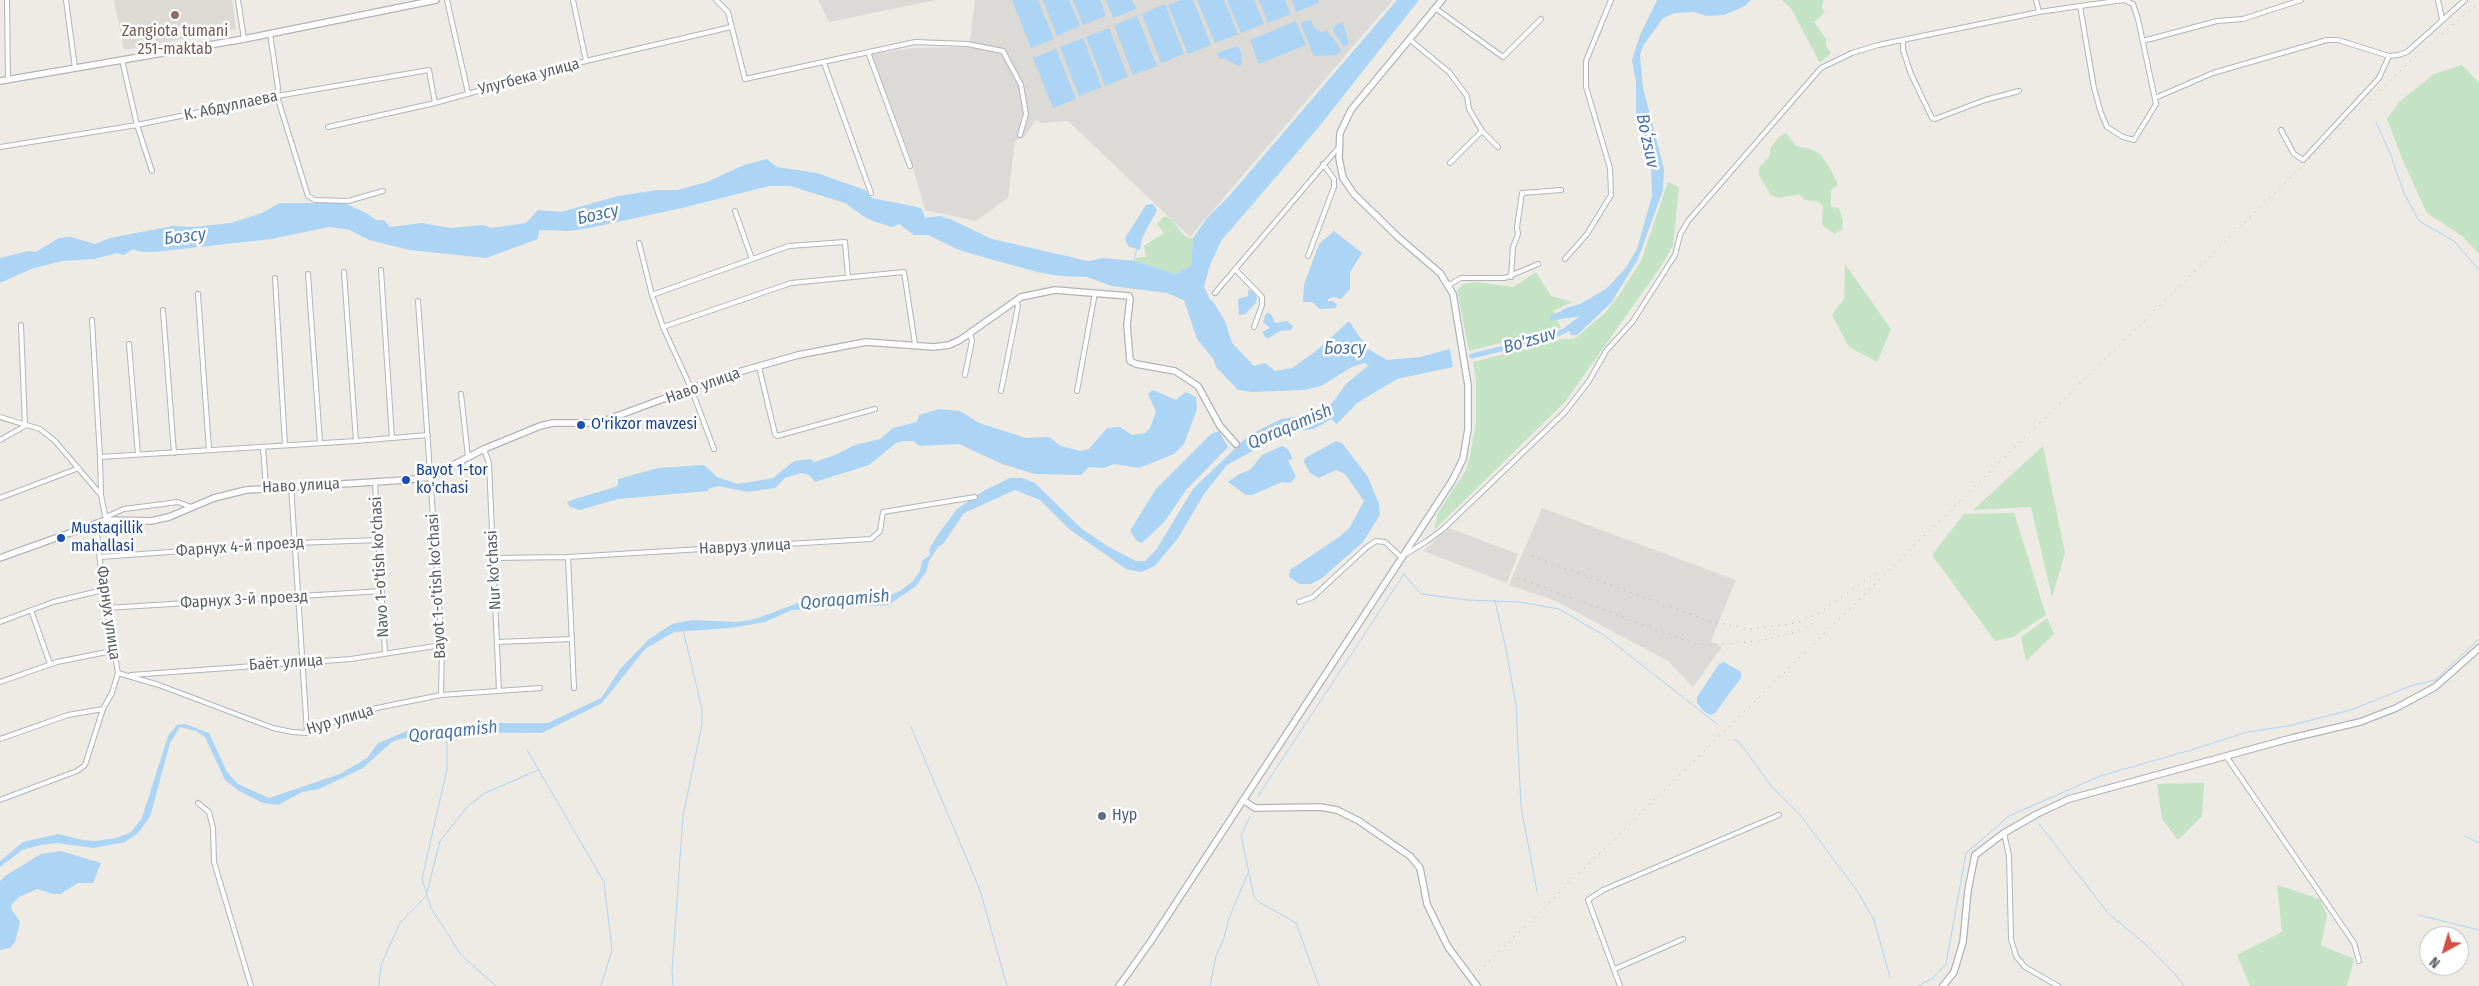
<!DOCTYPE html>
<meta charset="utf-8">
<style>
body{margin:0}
#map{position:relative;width:2479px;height:986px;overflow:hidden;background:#edebe4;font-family:"Fira Sans Condensed",sans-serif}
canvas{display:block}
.north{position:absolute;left:2419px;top:926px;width:50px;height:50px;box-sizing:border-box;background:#fff;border:1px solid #bebfc1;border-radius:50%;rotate:219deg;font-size:14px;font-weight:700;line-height:20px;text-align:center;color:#5c5f63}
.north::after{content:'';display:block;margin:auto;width:18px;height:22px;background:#d55042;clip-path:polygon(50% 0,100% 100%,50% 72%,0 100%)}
</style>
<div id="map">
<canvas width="2479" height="986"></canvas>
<div class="north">N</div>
</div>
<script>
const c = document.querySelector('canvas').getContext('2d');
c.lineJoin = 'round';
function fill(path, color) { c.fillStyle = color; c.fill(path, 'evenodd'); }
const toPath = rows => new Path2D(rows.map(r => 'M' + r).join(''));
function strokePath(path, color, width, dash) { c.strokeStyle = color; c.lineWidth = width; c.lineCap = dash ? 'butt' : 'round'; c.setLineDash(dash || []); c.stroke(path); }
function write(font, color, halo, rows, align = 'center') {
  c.font = font + ' "Fira Sans Condensed",sans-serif'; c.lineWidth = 5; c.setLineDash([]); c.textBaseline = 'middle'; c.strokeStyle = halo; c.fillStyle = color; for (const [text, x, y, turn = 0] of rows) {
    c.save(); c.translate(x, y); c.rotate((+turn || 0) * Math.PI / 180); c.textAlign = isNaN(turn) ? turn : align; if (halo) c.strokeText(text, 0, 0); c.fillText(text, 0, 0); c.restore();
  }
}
const industrial = toPath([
 [818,0,936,0,829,22],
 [975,0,1393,0,1190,237,1068,121,1041,123,1036,120,1024,137,1015,141,1008,198,976,221,925,210,909,153,871,55,911,48,967,47,968,41,970,41],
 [1542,508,1736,580,1711,641,1722,647,1693,687,1668,661,1554,600,1509,585],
 [1449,528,1518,554,1507,583,1423,551]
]);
const education = toPath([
 [114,0,232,0,236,29,124,50]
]);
const green = toPath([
 [1782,0,1823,0,1822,8,1825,12,1814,22,1826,39,1826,46,1831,53,1820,63,1791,8],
 [2462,65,2479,83,2479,254,2462,236,2427,213,2403,161,2387,119,2399,102,2434,74],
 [1786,133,1796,146,1810,149,1820,154,1831,170,1838,185,1831,190,1831,207,1839,208,1843,220,1842,230,1834,234,1822,225,1823,206,1817,201,1805,200,1799,194,1779,198,1771,195,1759,175,1759,168,1769,157,1771,147,1779,137],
 [1668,182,1679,187,1673,245,1662,265,1565,402,1434,530,1438,513,1466,470,1470,456,1476,422,1476,382,1473,362,1563,339,1574,339,1604,314,1619,295,1641,261],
 [1165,216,1172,220,1181,232,1188,238,1193,238,1191,266,1175,274,1135,261,1136,258,1146,257,1144,246,1164,233,1157,224],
 [1845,264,1891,329,1877,362,1849,347,1832,315,1844,299],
 [1536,272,1551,296,1572,302,1553,311,1561,328,1469,351,1457,290,1463,284,1476,282,1513,287],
 [2043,446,2065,553,2052,597,2031,507,1973,510],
 [2014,513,2046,615,2013,637,1995,641,1932,555,1964,514],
 [2047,618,2054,634,2026,661,2021,637],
 [2204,783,2202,816,2178,840,2162,819,2157,784],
 [2277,885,2320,899,2327,915,2321,945,2354,959,2347,986,2250,986,2237,955,2282,932]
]);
const water = toPath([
 [1012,0,1038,0,1054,39,1031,48],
 [1043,0,1069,0,1080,26,1057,36],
 [1073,0,1100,0,1106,16,1083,25],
 [1106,0,1132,0,1136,9,1113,18],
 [1180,0,1193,0,1211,45,1188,54,1168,5],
 [1197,0,1224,0,1238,34,1215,43],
 [1227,0,1254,0,1264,24,1241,33],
 [1259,0,1285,0,1291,14,1268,23],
 [1292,0,1318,0,1319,3,1296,12],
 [1397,0,1419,0,1318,128,1221,241,1210,265,1204,286,1209,298,1214,303,1225,321,1232,343,1254,366,1265,363,1275,371,1292,368,1316,351,1349,321,1368,349,1387,360,1420,357,1450,349,1453,367,1397,379,1357,403,1337,424,1331,419,1314,429,1287,432,1227,465,1204,494,1178,538,1155,566,1141,572,1126,569,1069,529,1040,500,1015,490,964,513,943,544,938,547,929,561,926,572,915,587,888,605,792,610,765,622,730,628,674,632,645,649,602,703,542,733,441,732,400,739,392,742,363,768,319,789,302,792,278,805,263,803,239,791,225,780,205,737,196,731,180,727,170,743,150,817,138,833,125,842,93,848,57,843,41,845,22,850,0,867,0,861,23,842,58,834,83,840,95,841,117,838,131,832,142,818,168,736,177,725,185,724,209,733,227,772,238,784,269,798,340,774,367,758,378,743,407,731,480,723,548,723,601,698,621,668,648,640,672,624,693,620,737,622,755,619,809,599,886,597,900,591,913,581,920,571,922,561,930,555,929,550,937,536,957,509,985,490,1010,478,1022,478,1035,483,1082,529,1109,547,1136,561,1145,561,1156,550,1193,489,1248,436,1281,419,1315,414,1332,403,1346,384,1369,365,1364,363,1352,367,1321,386,1304,390,1252,392,1238,390,1216,367,1214,360,1197,339,1184,300,1167,293,1112,286,1087,277,1060,276,1037,272,983,257,959,250,928,235,914,235,899,224,892,227,873,221,863,216,845,203,790,186,769,186,682,208,589,228,570,231,539,230,538,239,486,258,410,250,369,240,350,230,329,227,271,239,155,252,142,252,133,249,124,255,117,253,94,259,62,261,31,269,0,283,0,258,29,251,36,252,59,238,71,237,95,244,110,238,172,226,193,227,231,223,262,213,280,203,344,203,366,213,376,220,384,220,390,227,422,223,451,228,483,225,491,228,526,223,538,210,561,212,618,196,657,190,677,190,707,182,744,165,767,159,777,167,817,173,865,190,872,198,917,207,922,209,925,218,939,216,950,219,992,239,1088,261,1103,258,1135,261,1175,274,1191,266,1193,238,1207,218,1230,195],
 [1657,0,1751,0,1745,6,1724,15,1707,16,1694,12,1675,13,1663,18,1643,46,1640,55,1643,88,1664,169,1663,190,1638,259,1611,303,1577,335,1571,335,1568,329,1583,320,1581,316,1549,321,1551,316,1566,308,1580,304,1606,289,1625,269,1637,249,1652,196,1651,163,1636,115,1636,82,1632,60,1640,35],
 [1165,4,1184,54,1161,63,1142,14],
 [1137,16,1157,66,1133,75,1114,25],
 [1311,20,1314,28,1321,32,1327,31,1337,43,1341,52,1337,55,1314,56,1301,25,1303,22],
 [1296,21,1306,45,1259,64,1250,40],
 [1343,23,1349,43,1344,47,1333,30,1335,25],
 [1109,28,1128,77,1105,86,1086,37],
 [1083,38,1102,87,1079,96,1060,47],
 [1234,47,1238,47,1241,51,1242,65,1238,66,1224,58,1219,59,1217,53],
 [1056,49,1076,99,1053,108,1033,58],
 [1153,204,1157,210,1142,238,1140,250,1128,246,1125,238,1146,205],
 [1334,231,1362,253,1350,272,1350,289,1341,299,1334,297,1328,299,1328,301,1333,301,1337,305,1335,308,1320,309,1312,302,1303,302,1304,285,1319,244],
 [1248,290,1253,291,1257,298,1256,303,1245,314,1239,315,1238,299,1248,296],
 [1266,313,1271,314,1275,323,1287,321,1293,326,1291,330,1280,331,1267,339,1262,332,1270,328,1263,322],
 [1558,331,1562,335,1536,342,1535,334],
 [1153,390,1176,400,1186,392,1196,397,1197,409,1184,444,1174,454,1139,468,1114,464,1104,468,1089,467,1081,475,1035,474,1002,464,959,444,920,446,913,441,904,441,896,443,869,465,815,482,809,475,801,473,785,478,775,488,748,492,718,486,708,489,708,491,618,499,580,510,570,507,567,503,569,501,618,486,618,479,658,468,704,465,717,477,738,484,773,478,794,461,811,459,814,462,835,455,855,445,880,439,893,428,917,422,919,415,939,409,960,411,979,423,1026,438,1049,437,1061,446,1080,451,1089,449,1107,428,1120,427,1132,435,1145,433,1150,428,1156,412,1148,394],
 [1219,431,1228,447,1186,490,1165,521,1142,543,1137,541,1130,531,1156,489,1211,434],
 [1336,441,1342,443,1368,477,1379,504,1380,515,1363,542,1322,578,1311,584,1300,584,1289,577,1290,570,1339,537,1350,527,1364,501,1345,474,1336,470,1319,478,1310,473,1304,462,1305,458],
 [1282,446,1288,449,1293,459,1288,460,1296,477,1290,483,1282,482,1252,495,1246,495,1228,482,1239,474,1250,470,1262,455],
 [1724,662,1741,672,1741,678,1715,713,1710,715,1702,710,1697,703,1697,697,1719,664],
 [60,851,101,863,93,883,78,883,60,894,53,894,37,889,19,897,12,904,11,909,20,922,15,942,10,948,0,950,0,881,5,876,41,854]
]);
const stream = toPath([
 [2376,122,2390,153,2404,193,2419,221,2454,241,2479,270],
 [1133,263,1137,249],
 [1495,601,1506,649,1516,705,1521,807,1537,891],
 [911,727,980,890,1007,986],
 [447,733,447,769,422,879,431,908,461,955,496,986],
 [1734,739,1740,743,1771,786,1801,816,1858,892,1874,920,1890,977],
 [527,750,604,882,612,950,601,986],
 [1258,796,1404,574,1421,594,1468,600,1519,602,1559,609,1605,636,1717,724],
 [1250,817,1241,835,1254,897,1259,902,1296,923,1319,986],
 [2039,824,2108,913,2144,943,2175,974,2184,986],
 [2465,836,2479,843],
 [2419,915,2479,930],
 [379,986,381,965,400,923,426,896,440,841,467,807,485,793,538,770],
 [673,986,672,971,683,816,702,724,702,709,683,630],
 [1210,986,1216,956,1224,938,1229,918,1248,873],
 [1918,986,1933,978,1946,964,1966,853,2009,816,2100,776,2191,750,2247,732,2288,726,2351,710,2413,685,2435,680,2479,639]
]);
const canal = toPath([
 [1554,335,1564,331,1587,314],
 [1472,356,1541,339]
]);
const street = toPath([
 [7,0,8,79],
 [66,0,75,68],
 [238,0,244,39],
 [447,0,468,93],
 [573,0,586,61],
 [716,0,728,12,745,79,915,42,967,44,1003,51,1021,85,1026,114,1020,135],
 [2036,0,2039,12],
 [2438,0,2442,19],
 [1435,8,1503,57,1541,19],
 [270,33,278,88,277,96,308,196,315,200,348,201,383,191],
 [1409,39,1449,72,1467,96,1469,109,1482,131,1498,147],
 [1903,40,1903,50,1911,74,1932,118,1935,119,1985,100,2019,91],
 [2143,41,2217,21,2243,19,2301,0],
 [868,52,910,166],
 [122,60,137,125,152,171],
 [824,63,871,193],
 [2155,98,2213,73,2327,40,2338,40,2389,56,2398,55,2407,52,2465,0],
 [328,127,435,103,586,61,731,27],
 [2281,130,2294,154,2303,160,2379,78,2389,56],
 [0,147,137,125,277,96,429,70,435,103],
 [1450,163,1482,131],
 [735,211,752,259],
 [639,243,652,295,663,327,691,388,714,449],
 [1308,256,1334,187,1334,179,1323,164],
 [1565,259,1587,234,1611,195,1610,168,1586,87,1586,61,1611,0],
 [1235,269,1262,297,1262,305,1254,327],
 [381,270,392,438],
 [344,272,356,441],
 [308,274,320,442],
 [1511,277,1513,247,1518,234,1517,227,1522,193,1561,190],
 [275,278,285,445],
 [1449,285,1461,278,1505,278,1538,264],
 [1215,293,1339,147],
 [198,294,209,450],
 [652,295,789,246,845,242,848,277],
 [418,301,442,645,441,695],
 [163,310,174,453],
 [92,320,100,457],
 [663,327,791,283,904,272,915,344],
 [129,344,138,455],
 [759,367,775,434,777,436,875,409],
 [965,375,972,341,970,333],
 [1001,391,1018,306,1016,301],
 [1077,391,1095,293],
 [461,394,468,457],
 [0,417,40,429,55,441,101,495,106,520],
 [0,440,25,426,21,325],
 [263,447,266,488],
 [484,449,489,463,499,691],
 [375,482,385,653],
 [291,486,307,733],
 [101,495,100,457,356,441,428,435],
 [0,498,79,468],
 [106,517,124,509,178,502,191,507],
 [100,557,295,543,379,540],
 [568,557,574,688],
 [493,558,568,557,871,539,880,531,883,512,975,497],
 [1299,602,1313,597,1367,547,1376,541,1385,542,1401,557,1427,541,1442,530,1565,412,1589,381,1606,351,1633,321,1675,255,1680,235,1688,221,1821,68,1852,53,1878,45,2039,12,2080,6,2124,0,2133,4,2138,19,2156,104,2134,140,2123,137,2107,127,2101,113,2094,88,2080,6],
 [106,608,382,591],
 [31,610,50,664],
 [0,622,53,602,103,590],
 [497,642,572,639],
 [118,673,159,685,273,728,292,732,307,733,362,711,441,695,540,688],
 [131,675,351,659,442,645],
 [0,682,57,662,112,651],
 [0,739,68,715,103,709],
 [2226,756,2354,943,2359,961],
 [0,800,77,771,85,765,103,709,112,693,118,673,103,590,96,524],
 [198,803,209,812,213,828,214,862,251,986],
 [2004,833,2009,856,2011,939,2016,956,2025,967,2058,986],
 [1615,969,1683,939],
 [1620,986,1588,900,1603,890,1779,815]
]);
const secondary = toPath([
 [0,81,244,39,436,0],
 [0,558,106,520,151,521,169,517,214,498,246,490,406,480,430,477,484,449,540,426,553,423,598,423,728,375,798,355,866,342,934,347,949,345,960,340,1021,297,1055,290,1129,296,1130,299,1127,325,1130,361,1136,364,1175,371,1198,386,1220,426,1236,444],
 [1243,800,1255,808,1320,807,1337,810,1359,821,1410,856,1420,868,1427,904,1448,947,1477,986],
 [1119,986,1151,941,1452,481,1463,459,1468,429,1468,385,1453,294,1440,273,1398,237,1354,194,1343,178,1339,158,1340,133,1351,110,1442,0],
 [1943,986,1954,972,1963,942,1968,890,1975,855,2004,833,2037,814,2069,799,2292,738,2360,722,2396,708,2435,687,2479,648]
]);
const rail = toPath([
 [1532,556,1709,621,1750,629,1797,623,1819,613,1880,570],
 [1518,578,1692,643,1709,645,1759,641,1796,632,1813,623],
 [1464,986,2380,90,2416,56,2479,3]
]);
const markers = [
 [175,15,5,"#8d6e63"],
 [581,425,5,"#1a4fb4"],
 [406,480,5,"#1a4fb4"],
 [61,538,5,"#1a4fb4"],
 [1102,816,5,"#5c6f8a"]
];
const educationNames = [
 ["Zangiota tumani",175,32],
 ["251-maktab",175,50]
];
const streetNames = [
 ["Улугбека улица",529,77,-15],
 ["К. Абдуллаева",231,106,-12],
 ["Наво улица",703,386,-20],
 ["Наво улица",301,486,-3],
 ["Фарнух 4-й проезд",240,547,-4],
 ["Навруз улица",745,547,-3],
 ["Navo 1-o'tish ko'chasi",380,567,-93],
 ["Nur ko'chasi",494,570,-93],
 ["Bayot 1-o'tish ko'chasi",437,586,-93],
 ["Фарнух 3-й проезд",244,600,-3],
 ["Фарнух улица",108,613,82],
 ["Баёт улица",286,663,-4],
 ["Нур улица",340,720,-17]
];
const transitNames = [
 ["O'rikzor mavzesi",591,425],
 ["Bayot 1-tor",416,471],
 ["ko'chasi",416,489],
 ["Mustaqillik",71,529],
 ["mahallasi",71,547]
];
const serviceNames = [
 ["Нур",1112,816]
];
const waterNames = [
 ["Boʻzsuv",1647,141,78],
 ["Бозсу",598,215,-13],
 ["Бозсу",185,237,-7],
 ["Bo'zsuv",1530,341,-16],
 ["Бозсу",1345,349],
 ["Qoraqamish",1290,427,-23],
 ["Qoraqamish",845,600,-5],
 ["Qoraqamish",453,732,-6]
];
fill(industrial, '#dcdad6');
fill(education, '#dddad3');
fill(green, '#c4e2c4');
fill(water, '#acd4f5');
strokePath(stream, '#acd4f5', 1);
strokePath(canal, '#acd4f5', 5);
strokePath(street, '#b1b4b8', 6);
strokePath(secondary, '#b1b3b8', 8);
strokePath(street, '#fff', 4);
strokePath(secondary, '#fff', 5.5);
strokePath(rail, '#b2b3b3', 1, [1, 6]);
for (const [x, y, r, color] of markers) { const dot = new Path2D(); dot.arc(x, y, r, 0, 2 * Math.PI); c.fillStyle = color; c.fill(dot); strokePath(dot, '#fff', 2); }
write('16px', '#785e54', '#fff', educationNames);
write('16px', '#5c5f63', '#fff', streetNames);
write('16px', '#164399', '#fff', transitNames, 'left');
write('16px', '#4e5e75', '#fff', serviceNames, 'left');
write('italic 18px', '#4c75a6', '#fff', waterNames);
</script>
